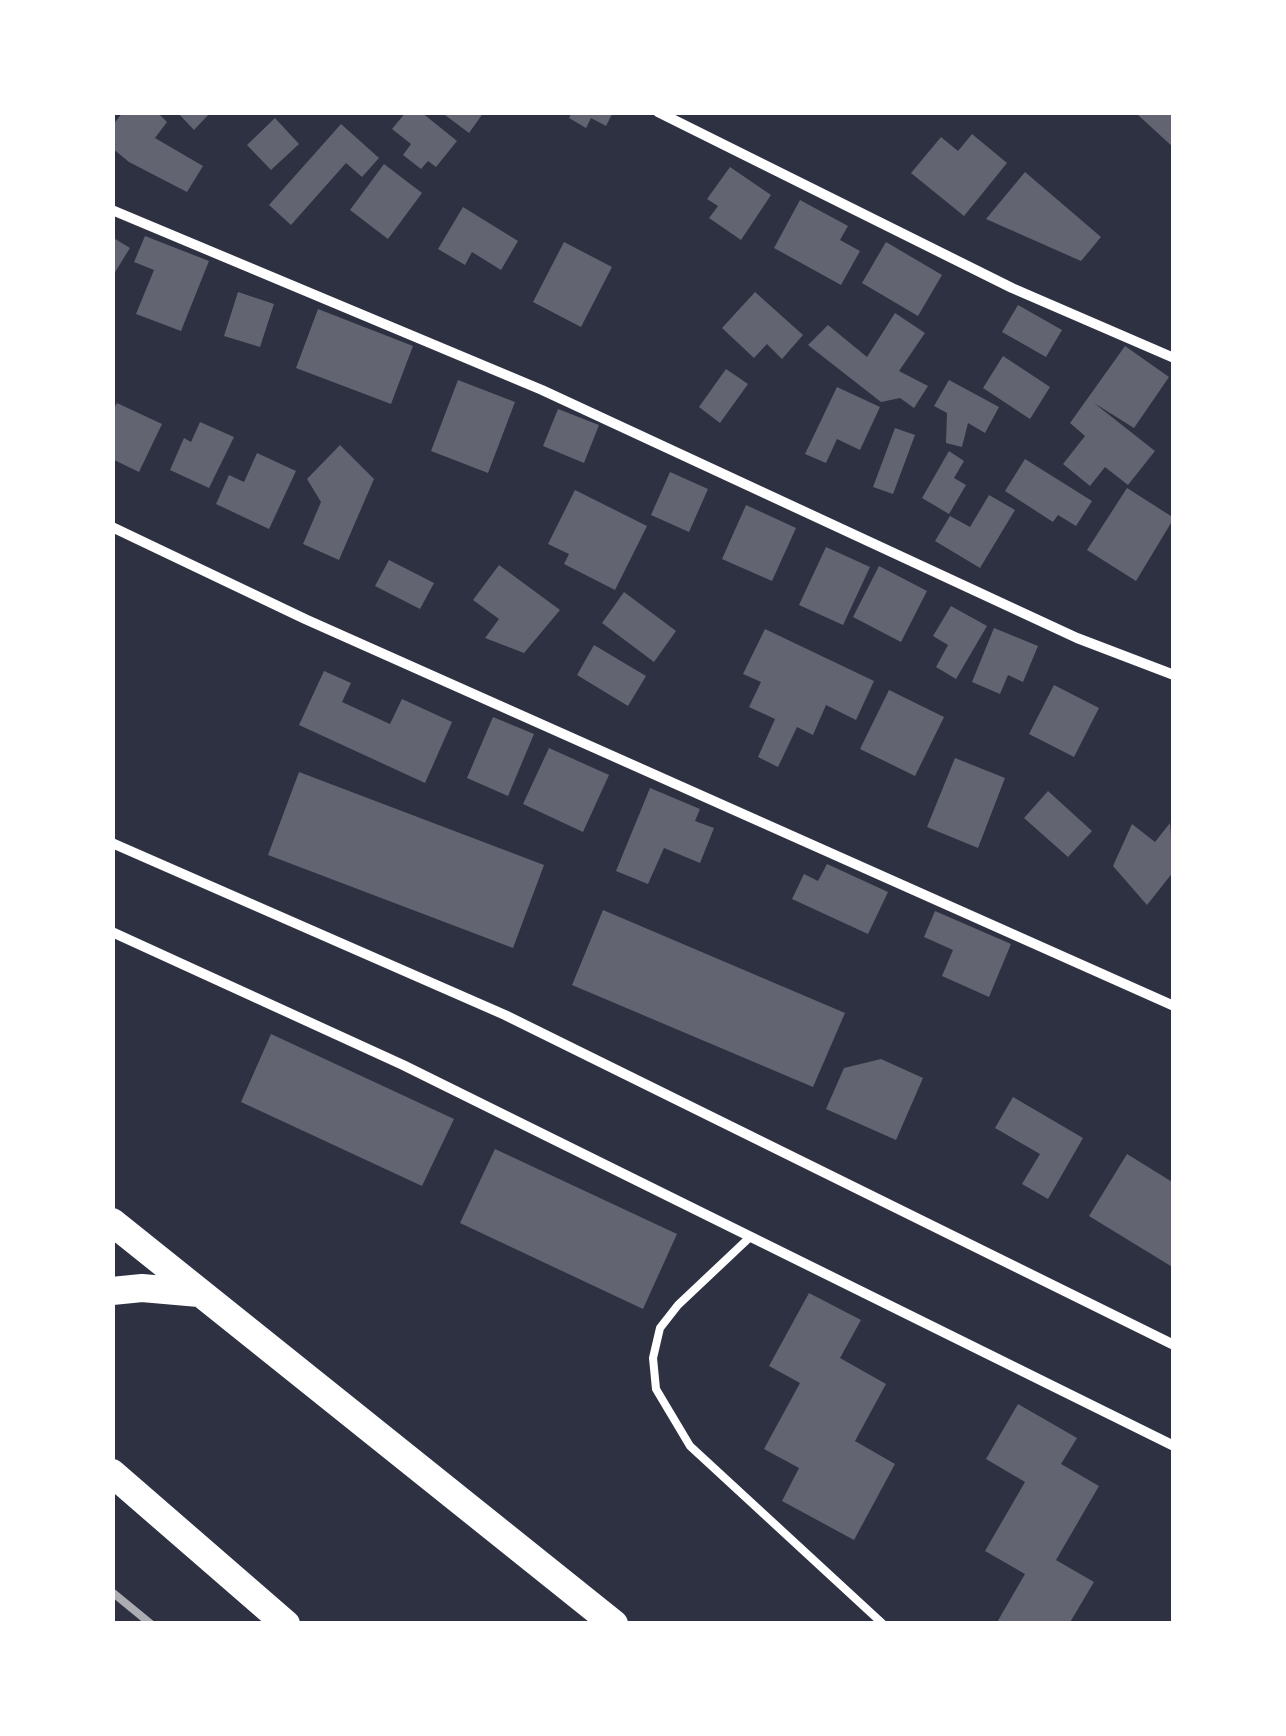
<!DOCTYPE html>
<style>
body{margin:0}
#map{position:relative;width:1286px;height:1736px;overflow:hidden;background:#2d3142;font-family:Inter,sans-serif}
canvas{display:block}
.frame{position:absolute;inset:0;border:115px solid #fff;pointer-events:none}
</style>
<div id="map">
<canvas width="1286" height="1736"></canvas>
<div class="frame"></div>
</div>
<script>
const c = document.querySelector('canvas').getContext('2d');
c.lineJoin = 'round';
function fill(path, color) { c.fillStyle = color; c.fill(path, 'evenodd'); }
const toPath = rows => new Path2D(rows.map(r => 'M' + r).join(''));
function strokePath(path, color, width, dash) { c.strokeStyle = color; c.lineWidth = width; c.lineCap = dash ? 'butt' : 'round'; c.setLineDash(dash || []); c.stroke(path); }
const building = toPath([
 [123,112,157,112,167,122,155,138,203,166,187,192,129,162,112,148,112,126],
 [177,112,211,112,194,130],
 [406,112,421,112,457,141,436,167,428,161,421,169,403,155,411,144,392,129],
 [441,112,484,112,469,133],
 [572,112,613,112,606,126,591,118,586,128,569,118],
 [1141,112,1174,112,1174,148,1138,115],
 [275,118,299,144,271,170,247,145],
 [341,124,379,158,362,177,346,163,291,225,269,205],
 [972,134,1007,163,964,216,911,173,941,137,958,151],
 [384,164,422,193,388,239,350,210],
 [730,167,771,195,741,240,709,218,718,206,707,199],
 [1025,172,1101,237,1081,261,986,219],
 [800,200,848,226,840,240,860,251,841,285,774,248],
 [463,207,518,241,501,270,472,252,465,265,438,249],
 [145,236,209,261,181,331,136,314,154,270,134,262],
 [112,237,130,248,112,277],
 [564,242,612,267,581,327,533,302],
 [886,242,942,275,918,316,862,283],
 [238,292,274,304,260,347,224,336],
 [755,292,803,335,782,359,767,344,754,358,722,328],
 [1018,305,1062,330,1046,357,1002,332],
 [318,309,413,346,391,404,296,368],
 [895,313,925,333,899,371,928,386,914,408,900,398,881,402,808,345,828,325,867,357],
 [1125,346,1169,377,1134,428,1094,403,1155,451,1128,485,1105,467,1090,486,1063,464,1085,436,1070,423],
 [1003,356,1050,387,1030,419,983,388],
 [726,369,748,384,720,423,699,407],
 [458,380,515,402,488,473,431,451],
 [949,380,999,407,985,433,968,423,962,447,946,443,947,413,934,406],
 [837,387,880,407,860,450,837,439,826,463,805,454],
 [117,403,162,424,139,472,112,459,112,412],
 [558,409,599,425,584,463,543,446],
 [200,422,234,437,209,488,170,470,184,438,191,442],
 [895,428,915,435,893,494,873,487],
 [340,445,374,479,339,560,303,544,321,502,307,479],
 [949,451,964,461,954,478,966,485,949,514,922,498],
 [257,453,296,471,269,529,216,504,229,475,244,482],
 [1025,459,1092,501,1076,526,1058,515,1053,522,1005,491],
 [670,472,708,489,689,532,651,515],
 [1127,488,1174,518,1136,581,1087,550],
 [575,490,647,526,615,590,564,564,569,554,548,544],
 [989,495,1015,510,980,568,935,541,950,516,970,527],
 [746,505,796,528,772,581,722,559],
 [826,547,870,567,843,625,799,605],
 [389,560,434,583,420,609,375,586],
 [499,565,560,610,524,653,485,638,499,619,473,600],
 [879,566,927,591,901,642,853,617],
 [624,592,676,631,654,662,602,623],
 [951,606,987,626,956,679,936,667,948,645,933,636],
 [994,628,1038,646,1023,682,1008,675,1000,694,972,682],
 [765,629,874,681,856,720,826,705,813,735,797,727,778,767,758,757,775,719,749,707,761,682,743,674],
 [594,645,646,676,628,706,577,675],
 [324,671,351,683,342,702,390,724,402,699,452,722,425,783,299,725],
 [1054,685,1099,708,1074,757,1029,734],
 [889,690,944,717,915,776,860,749],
 [493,717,534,734,508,796,467,778],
 [549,748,609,775,583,832,523,804],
 [955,758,1005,778,978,848,927,827],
 [299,772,544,865,513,948,268,855],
 [650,788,700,809,695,821,714,828,700,863,664,848,648,884,616,871],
 [1048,791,1092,831,1068,857,1024,818],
 [1170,823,1174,871,1147,905,1113,866,1132,824,1155,842],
 [827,864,888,892,868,934,792,899,804,874,818,881],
 [603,910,845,1013,813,1087,572,985],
 [935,911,1011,944,989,997,942,976,953,950,924,937],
 [271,1034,454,1119,422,1186,241,1102],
 [881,1059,923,1078,896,1140,826,1109,844,1068],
 [1013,1097,1083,1138,1048,1199,1022,1184,1040,1154,995,1128],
 [495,1149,677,1234,643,1309,460,1223],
 [1127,1154,1174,1183,1174,1268,1089,1216],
 [809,1293,861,1320,840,1358,886,1384,855,1441,895,1464,854,1540,782,1501,799,1468,764,1449,800,1383,769,1366],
 [1018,1404,1077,1438,1061,1464,1099,1486,1056,1560,1094,1582,1069,1624,996,1624,1025,1574,985,1551,1025,1482,986,1459]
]);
const service = toPath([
 [749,1238,678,1305,660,1328,653,1358,656,1389,690,1446,883,1624]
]);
const minor = toPath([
 [658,112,1012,288,1174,358],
 [112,210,542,390,1077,638,1174,675],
 [112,527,305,619,1174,1006],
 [112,843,505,1015,1174,1345],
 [112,932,403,1065,1174,1446]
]);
const trunk = toPath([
 [112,1222,614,1624],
 [112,1291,142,1288,199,1293],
 [112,1473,286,1624]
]);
const rail = toPath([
 [112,1592,151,1624]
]);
fill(building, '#626471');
strokePath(service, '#fff', 8);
strokePath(minor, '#fff', 10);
strokePath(trunk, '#fff', 28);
strokePath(rail, '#abadb3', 8);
</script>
